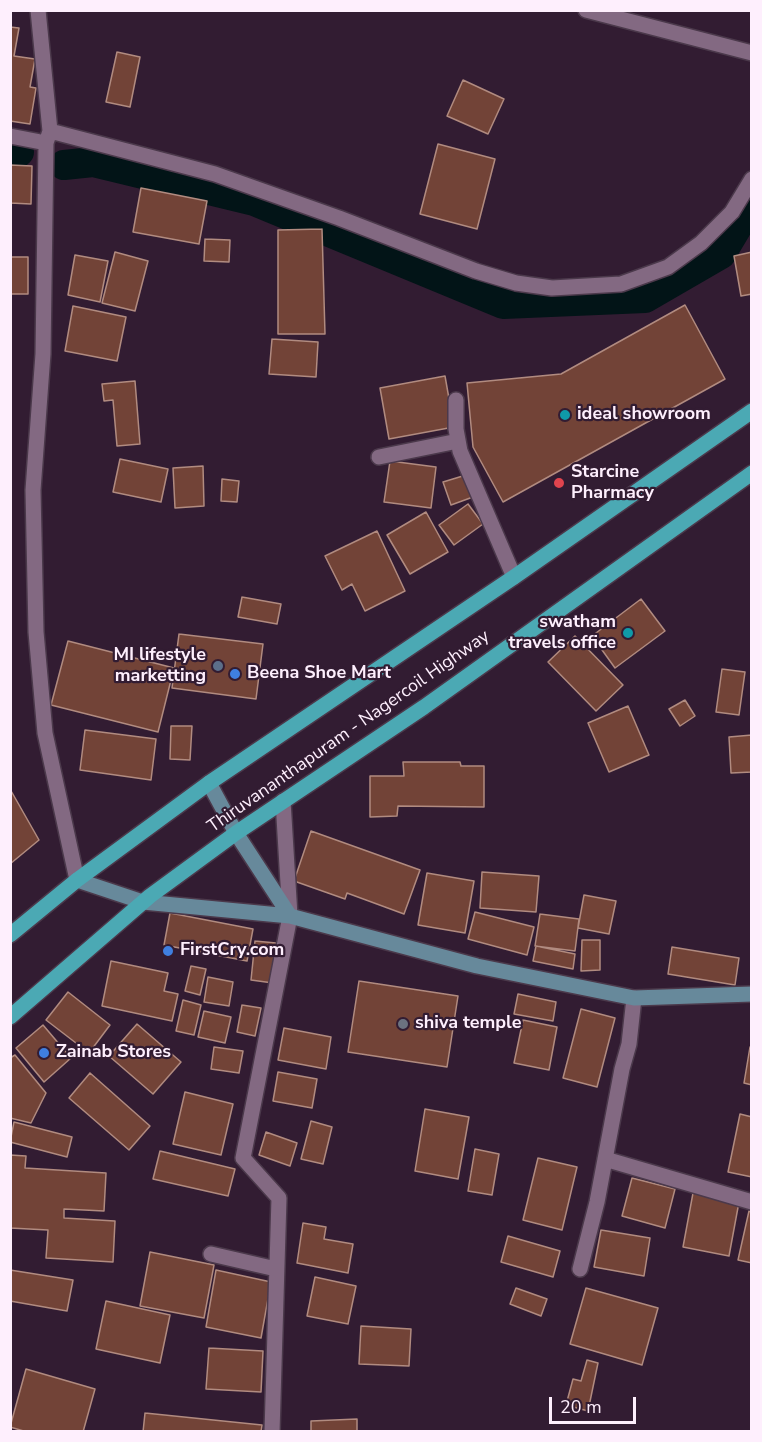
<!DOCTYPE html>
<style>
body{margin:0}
#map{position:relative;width:762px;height:1442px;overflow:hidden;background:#321c32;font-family:"Nunito Sans",sans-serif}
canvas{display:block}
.frame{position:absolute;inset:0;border:12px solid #feeffd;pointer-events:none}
.scale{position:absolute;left:549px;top:1397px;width:87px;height:27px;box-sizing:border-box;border:3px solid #feeffd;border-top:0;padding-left:8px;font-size:18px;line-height:21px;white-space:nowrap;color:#feeffd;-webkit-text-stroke:4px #321c32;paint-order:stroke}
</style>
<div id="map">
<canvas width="762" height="1442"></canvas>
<div class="frame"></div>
<div class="scale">20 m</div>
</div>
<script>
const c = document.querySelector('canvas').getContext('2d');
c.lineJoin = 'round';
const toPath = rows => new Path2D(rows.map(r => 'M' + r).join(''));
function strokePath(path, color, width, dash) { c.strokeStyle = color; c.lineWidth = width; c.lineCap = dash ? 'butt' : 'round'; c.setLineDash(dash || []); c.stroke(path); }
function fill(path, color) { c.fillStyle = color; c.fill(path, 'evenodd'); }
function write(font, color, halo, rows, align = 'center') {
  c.font = font + ' "Nunito Sans",sans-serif'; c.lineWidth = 4.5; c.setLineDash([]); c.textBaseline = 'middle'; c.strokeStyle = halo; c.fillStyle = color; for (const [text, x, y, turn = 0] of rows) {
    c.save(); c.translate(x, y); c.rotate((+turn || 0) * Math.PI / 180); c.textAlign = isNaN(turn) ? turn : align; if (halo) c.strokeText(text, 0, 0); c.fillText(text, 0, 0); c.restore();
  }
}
const canal = toPath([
 [10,152,19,152],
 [64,165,93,162,254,201,503,304,645,298,721,254,752,202]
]);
const building = toPath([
 [10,27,19,28,14,56,35,59,30,87,36,88,30,124,10,121,10,27],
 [117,52,140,57,130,107,106,102,117,52],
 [463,80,504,99,488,134,447,116,463,80],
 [438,144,495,159,477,229,420,214,438,144],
 [10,165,32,166,31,204,10,203,10,165],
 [141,188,207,201,199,244,133,232,141,188],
 [322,229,325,334,278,334,278,230,322,229],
 [205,239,230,240,229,262,204,261,205,239],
 [115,252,148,261,135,311,102,303,115,252],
 [752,252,752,294,741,296,734,256,752,252],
 [75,255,108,261,100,302,68,295,75,255],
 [10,257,28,257,28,294,10,294,10,257],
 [685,305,725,379,503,502,473,447,467,383,561,374,685,305],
 [73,306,126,317,117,361,65,351,73,306],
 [272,339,318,342,316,377,269,374,272,339],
 [445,376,454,427,389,439,380,388,445,376],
 [135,381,140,444,117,446,113,400,104,401,102,384,135,381],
 [120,459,168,469,161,502,113,492,120,459],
 [390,461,436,467,431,508,384,502,390,461],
 [203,466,204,506,175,508,173,468,203,466],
 [466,475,473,497,451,505,443,482,466,475],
 [222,479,239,481,237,502,221,501,222,479],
 [468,504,483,524,454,545,439,525,468,504],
 [426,512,448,552,410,574,387,535,426,512],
 [377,531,405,591,365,611,352,584,342,590,325,556,377,531],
 [242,597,281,604,277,624,238,617,242,597],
 [641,599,665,631,615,668,592,636,641,599],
 [179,634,263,644,256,699,172,688,179,634],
 [575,636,623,685,596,711,548,662,575,636],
 [68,641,174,668,158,732,51,705,68,641],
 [722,669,745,672,739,715,716,712,722,669],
 [685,700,695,716,680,726,669,709,685,700],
 [628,706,649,755,609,772,588,723,628,706],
 [171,726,192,726,190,760,170,759,171,726],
 [85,730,156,739,151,780,80,770,85,730],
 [752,735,752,772,731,773,729,737,752,735],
 [403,762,460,762,461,766,484,766,484,807,398,806,397,816,370,817,370,776,404,776,403,762],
 [10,789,39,840,10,864,10,789],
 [311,831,420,870,404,914,347,893,345,899,294,881,311,831],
 [482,872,539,876,536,912,480,908,482,872],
 [427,873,474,881,465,933,418,925,427,873],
 [584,895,616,901,609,934,578,928,584,895],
 [475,912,534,927,527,955,468,939,475,912],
 [170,913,253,929,247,961,164,945,170,913],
 [540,914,579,919,575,951,535,946,540,914],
 [582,940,600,940,600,970,581,971,582,940],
 [255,941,276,943,273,983,251,980,255,941],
 [536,946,575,954,573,969,533,961,536,946],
 [672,947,739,958,735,985,668,974,672,947],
 [111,961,168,973,164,991,178,994,172,1021,102,1006,111,961],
 [191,966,206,969,200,995,185,991,191,966],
 [208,977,233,982,229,1006,204,1002,208,977],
 [359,981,458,996,447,1067,348,1052,359,981],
 [68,992,110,1025,89,1053,46,1020,68,992],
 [518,994,556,1002,553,1021,514,1014,518,994],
 [183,1000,201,1005,194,1035,176,1031,183,1000],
 [242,1005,261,1008,255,1036,237,1032,242,1005],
 [581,1009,615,1018,597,1087,563,1078,581,1009],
 [204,1011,231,1017,225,1043,198,1037,204,1011],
 [523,1020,557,1027,549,1070,514,1063,523,1020],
 [137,1024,181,1062,153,1094,109,1056,137,1024],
 [43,1025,71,1058,44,1082,16,1048,43,1025],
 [284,1028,331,1037,326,1069,278,1060,284,1028],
 [214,1047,243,1051,239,1073,211,1069,214,1047],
 [750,1047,752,1047,752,1085,744,1083,750,1047],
 [15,1055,46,1093,31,1123,10,1118,10,1058,15,1055],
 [278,1072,317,1079,312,1108,273,1101,278,1072],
 [90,1073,150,1126,129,1150,69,1098,90,1073],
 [185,1092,233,1104,221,1155,173,1144,185,1092],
 [425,1109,469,1117,458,1179,415,1171,425,1109],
 [740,1114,752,1117,752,1177,728,1172,740,1114],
 [311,1121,332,1127,323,1164,301,1159,311,1121],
 [14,1122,72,1137,67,1157,10,1142,14,1122],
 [266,1132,297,1143,290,1166,259,1155,266,1132],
 [475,1149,499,1154,492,1195,468,1191,475,1149],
 [160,1151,235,1169,228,1196,153,1179,160,1151],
 [10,1155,26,1156,25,1168,106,1173,104,1211,64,1209,64,1218,115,1221,113,1262,46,1258,48,1230,10,1228,10,1155],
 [538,1158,577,1167,562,1230,523,1220,538,1158],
 [632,1178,675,1189,665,1228,622,1216,632,1178],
 [693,1193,739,1202,729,1256,683,1247,693,1193],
 [749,1211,752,1212,752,1263,738,1260,749,1211],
 [303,1223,326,1227,324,1239,353,1244,348,1273,297,1263,303,1223],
 [601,1230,650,1238,644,1276,594,1267,601,1230],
 [508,1236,560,1251,553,1277,501,1262,508,1236],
 [150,1252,214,1265,204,1318,140,1306,150,1252],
 [10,1270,73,1280,67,1311,10,1301,10,1270],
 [216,1270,271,1282,261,1338,206,1327,216,1270],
 [315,1277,356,1286,348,1324,307,1316,315,1277],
 [516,1288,547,1299,541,1316,510,1304,516,1288],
 [586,1288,658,1308,642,1365,570,1344,586,1288],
 [106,1301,170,1315,160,1363,96,1349,106,1301],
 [361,1326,411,1329,409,1366,359,1364,361,1326],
 [209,1348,263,1351,261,1392,206,1389,209,1348],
 [587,1360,598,1363,588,1411,566,1405,573,1379,581,1381,587,1360],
 [26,1369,95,1389,83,1432,27,1432,10,1427,26,1369],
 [145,1413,262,1425,261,1432,143,1432,145,1413],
 [357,1419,357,1432,311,1432,311,1421,357,1419]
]);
const lane = toPath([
 [586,10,752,53],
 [456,400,456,429,460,451,514,577],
 [379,457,458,441]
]);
const street = toPath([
 [38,10,50,131,46,143,43,354,33,490,36,632,45,733,77,880],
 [50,131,215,174,339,218,476,271,516,283,552,288,621,284,668,267,701,243,732,212,752,179],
 [10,136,46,143],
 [605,1159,752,1202],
 [211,1254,276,1269],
 [580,1269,597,1202,622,1069,629,1044,634,998],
 [272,1432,279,1198,243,1158,290,916,283,801]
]);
const secondary = toPath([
 [209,783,236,833,290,916,477,966,634,998,752,994],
 [77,880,143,902,290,916]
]);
const primary = toPath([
 [10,935,77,880,209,783,514,577,752,411],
 [10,1017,150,896,236,833,424,707,752,473]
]);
const markers = [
 [565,415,6,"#0f9aa8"],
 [559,483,6,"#e0444e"],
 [628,633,6,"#0f9aa8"],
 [218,666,6,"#5c6f8a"],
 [235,674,6,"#3f7fe0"],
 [168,951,6,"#3f7fe0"],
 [403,1024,6,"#6b7280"],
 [44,1053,6,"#3f7fe0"]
];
const poiNames = [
 ["ideal showroom",577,415],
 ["Starcine",571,473],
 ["Pharmacy",571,494],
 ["swatham",616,623,"right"],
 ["travels office",616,644,"right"],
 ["MI lifestyle",206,656,"right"],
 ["marketting",206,677,"right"],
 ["Beena Shoe Mart",247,674],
 ["FirstCry.com",180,951],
 ["shiva temple",415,1024],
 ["Zainab Stores",56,1053]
];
const streetNames = [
 ["Thiruvananthapuram - Nagercoil Highway",349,732,-35]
];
strokePath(canal, '#021417', 30);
fill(building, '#724337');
strokePath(building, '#b18b80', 1.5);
strokePath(lane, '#4b394b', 18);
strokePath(street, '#4b394b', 18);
strokePath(secondary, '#4b394b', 18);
strokePath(primary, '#4b394b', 18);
strokePath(lane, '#836982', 15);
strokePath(street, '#836982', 15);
strokePath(secondary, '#67899b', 15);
strokePath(primary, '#4ba9b4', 15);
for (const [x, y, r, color] of markers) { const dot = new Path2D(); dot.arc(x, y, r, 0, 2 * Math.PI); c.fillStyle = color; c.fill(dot); strokePath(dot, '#321c32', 2); }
write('bold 18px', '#feeffd', '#321c32', poiNames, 'left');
write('18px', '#feeffd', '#321c32', streetNames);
</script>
